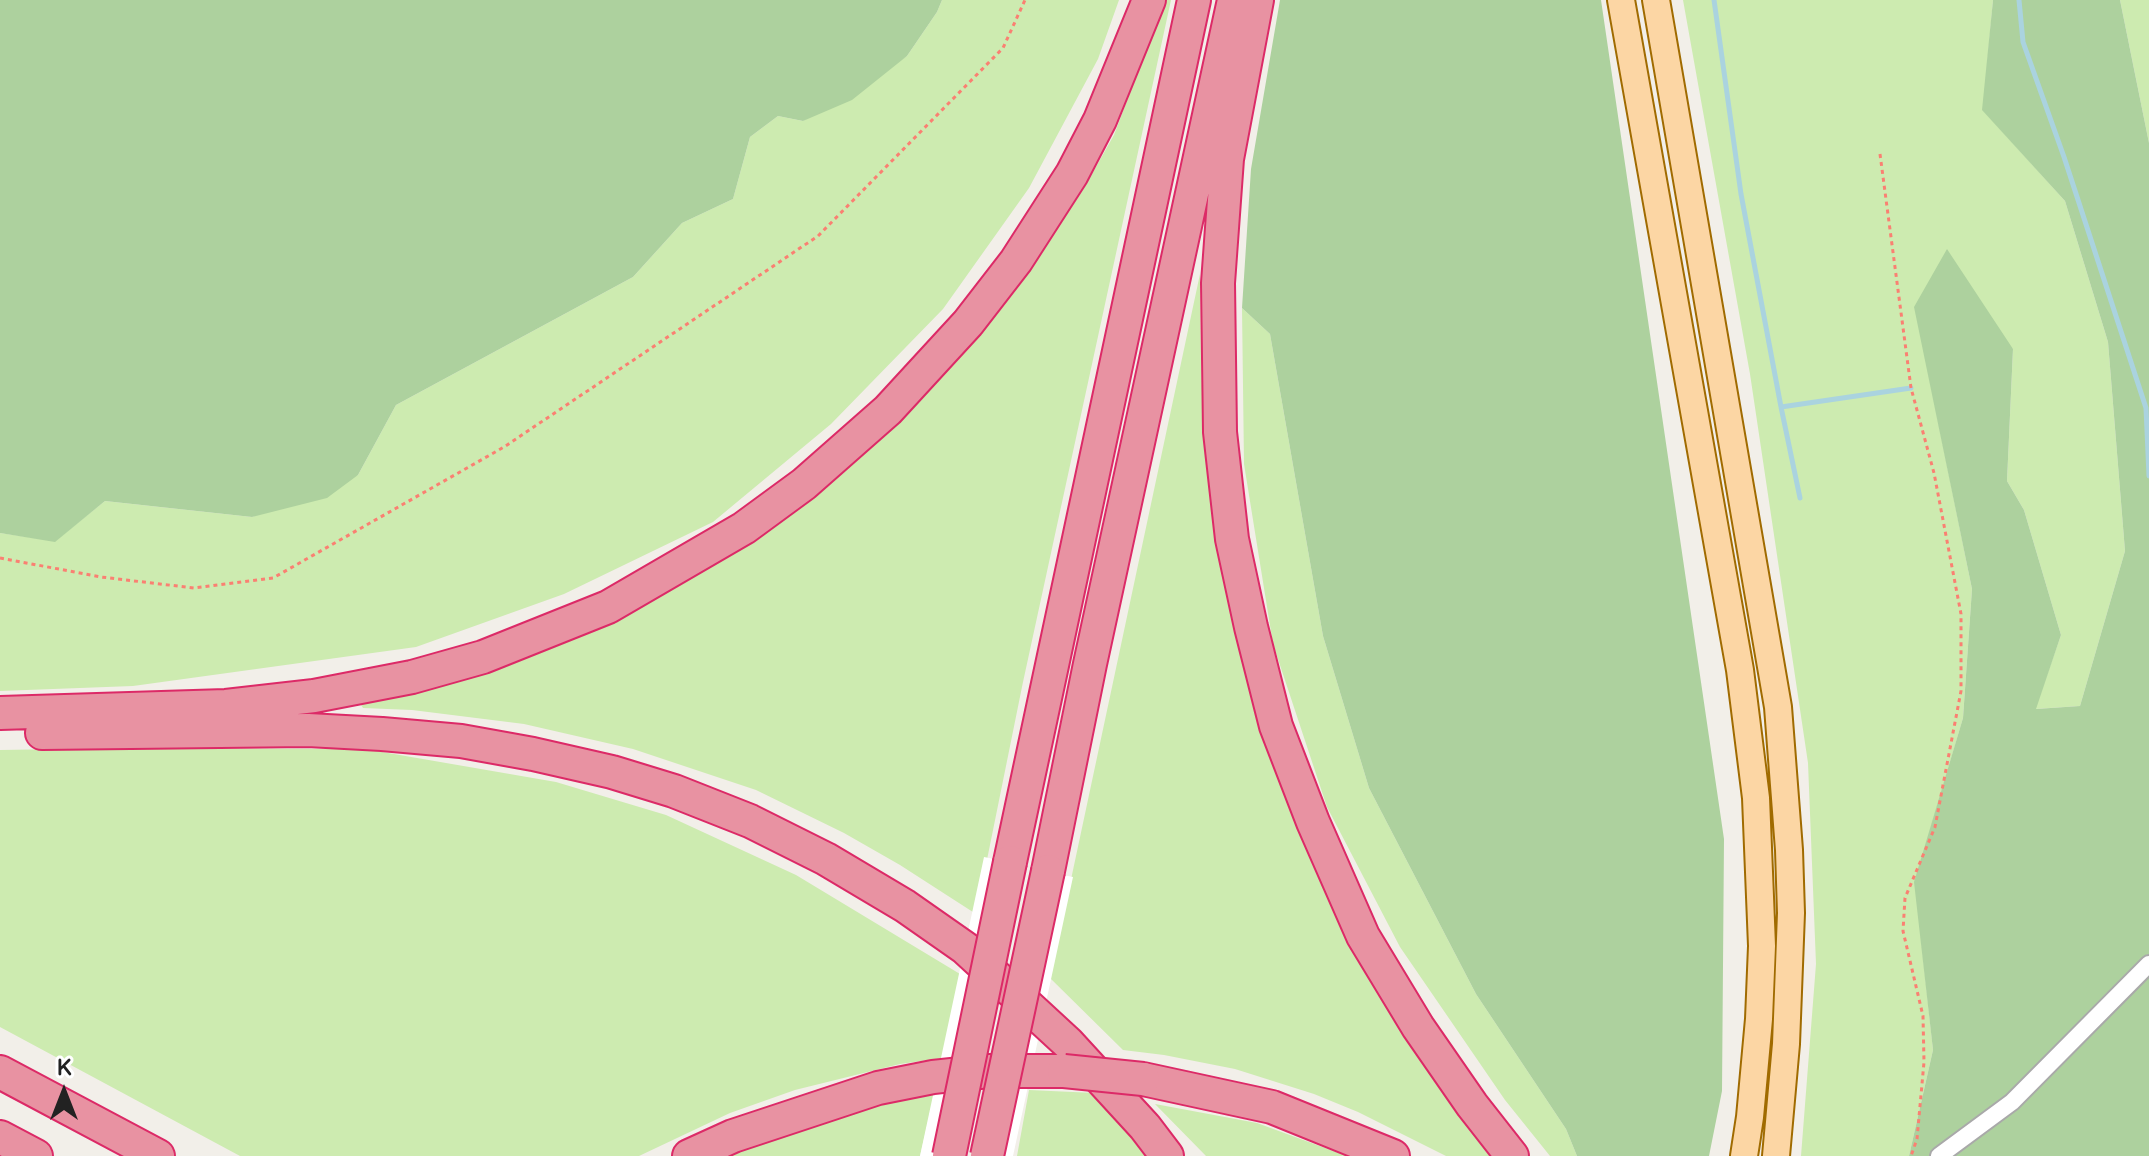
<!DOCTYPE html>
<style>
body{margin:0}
#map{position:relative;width:2149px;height:1156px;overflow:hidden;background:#f2efe9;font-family:"Varela Round",sans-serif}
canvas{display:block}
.north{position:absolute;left:24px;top:1052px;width:80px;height:80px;-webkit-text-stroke:6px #fff;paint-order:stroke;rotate:0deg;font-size:22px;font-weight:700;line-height:32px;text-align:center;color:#222}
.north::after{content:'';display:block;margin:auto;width:28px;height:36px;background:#222;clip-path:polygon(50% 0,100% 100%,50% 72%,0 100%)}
</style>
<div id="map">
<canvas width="2149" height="1156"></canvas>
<div class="north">K</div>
</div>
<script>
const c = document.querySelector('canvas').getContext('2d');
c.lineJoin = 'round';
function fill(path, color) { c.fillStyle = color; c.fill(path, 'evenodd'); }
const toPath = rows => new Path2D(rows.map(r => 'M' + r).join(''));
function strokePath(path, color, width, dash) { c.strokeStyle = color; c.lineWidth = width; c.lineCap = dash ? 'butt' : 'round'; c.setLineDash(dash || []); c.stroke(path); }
const grass = toPath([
 [942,0,1119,0,1098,59,1029,188,943,309,831,424,713,522,564,594,416,647,133,686,0,691,0,533,55,541,105,501,252,517,358,475,396,405,633,277,682,223,733,199,750,137,778,116,803,121,907,56,937,12],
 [1165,0,1171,0,1023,682,976,914,900,865,844,833,756,790,633,749,524,724,412,710,363,708,360,703,490,668,838,467,914,405,1010,293,1049,241,1084,188,1114,135],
 [1683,0,1993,0,1983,110,2065,201,2108,342,2125,551,2080,706,2035,709,2061,635,2024,510,2007,481,2013,349,1915,307,1972,589,1963,718,1915,882,1933,1050,1909,1156,1801,1156,1816,964,1808,763,1750,374],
 [2120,0,2149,0,2149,143],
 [1200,274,1201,366,1205,444,1215,522,1225,582,1245,664,1274,761,1493,1156,1446,1156,1358,1112,1314,1094,1235,1069,1164,1055,1123,1050,1050,978],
 [1242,308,1270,334,1323,636,1369,788,1476,994,1566,1129,1577,1156,1550,1156,1505,1100,1400,947,1327,807,1273,644,1244,464],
 [124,748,365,749,556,782,666,815,796,875,960,974,943,1058,900,1064,795,1090,730,1113,639,1156,240,1156,0,1027,0,750],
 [1029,1090,1095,1093,1152,1156,1017,1156],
 [935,1092,920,1156,721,1156,835,1115],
 [1155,1104,1257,1123,1347,1156,1206,1156]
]);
const forest = toPath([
 [0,0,942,0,937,12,907,56,852,100,803,121,778,116,750,137,733,199,682,223,633,277,396,405,358,475,327,498,252,517,105,501,55,542,0,533],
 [1280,0,1601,0,1724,839,1722,1091,1709,1156,1577,1156,1566,1129,1476,994,1369,788,1323,636,1270,334,1242,308,1251,169],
 [1993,0,2120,0,2149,143,2149,1156,1909,1156,1933,1050,1914,882,1963,718,1972,589,1914,307,1947,249,2013,349,2007,481,2024,510,2061,635,2036,709,2080,706,2125,551,2108,342,2065,201,1982,110]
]);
const pier = toPath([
 [984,857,1024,865,962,1156,920,1156],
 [1038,870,1073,877,1013,1156,977,1156]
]);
const stream = toPath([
 [1714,0,1741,194,1781,407,1911,388],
 [2019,0,2023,42,2064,157,2146,408,2149,476],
 [1781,407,1800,498]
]);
const path = toPath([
 [1880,154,1911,388,1934,473,1961,614,1961,691,1935,827,1905,898,1903,931,1923,1016,1924,1062,1917,1139,1911,1156],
 [0,558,101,577,194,588,273,578,504,447,818,236,1003,48,1025,0]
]);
const minor = toPath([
 [1939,1156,2012,1102,2149,964]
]);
const primary = toPath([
 [1621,0,1740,670,1756,798,1762,946,1759,1019,1750,1117,1744,1156],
 [1656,0,1778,707,1789,850,1791,913,1786,1044,1776,1156]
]);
const motorway = toPath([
 [1257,0,1227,159,1218,283,1220,432,1232,539,1251,627,1276,726,1313,822,1363,936,1418,1027,1472,1105,1512,1156],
 [0,713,226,706,314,696,412,677,483,657,608,607,744,528,804,484,888,410,968,323,1016,261,1072,174,1100,120,1149,0],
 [42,733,308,730,382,734,461,741,533,754,612,772,674,791,750,821,826,859,905,906,965,948,1068,1043,1145,1127,1167,1156],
 [1010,862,1194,0],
 [1048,871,1090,664,1234,0],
 [0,1072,158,1156],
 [1143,1079,1272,1107,1393,1156],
 [0,1137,36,1156],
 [689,1156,733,1136,878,1088,933,1077,989,1071,1064,1071]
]);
const motorwayBridge = toPath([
 [1064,1071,1143,1079],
 [949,1156,1010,862],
 [987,1156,1048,871]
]);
fill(grass, '#cdebb0');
fill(forest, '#add19e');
fill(pier, '#fff');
strokePath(stream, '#aad3df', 5);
strokePath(minor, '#a9a9a9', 20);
strokePath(primary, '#a06b00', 30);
strokePath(motorway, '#dc2a67', 36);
strokePath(path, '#fa8072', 3, [4, 4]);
strokePath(minor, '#fff', 16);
strokePath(primary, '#fcd6a4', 26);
strokePath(motorway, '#e892a2', 32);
strokePath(motorwayBridge, '#dc2a67', 36, []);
strokePath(motorwayBridge, '#e892a2', 32);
</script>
